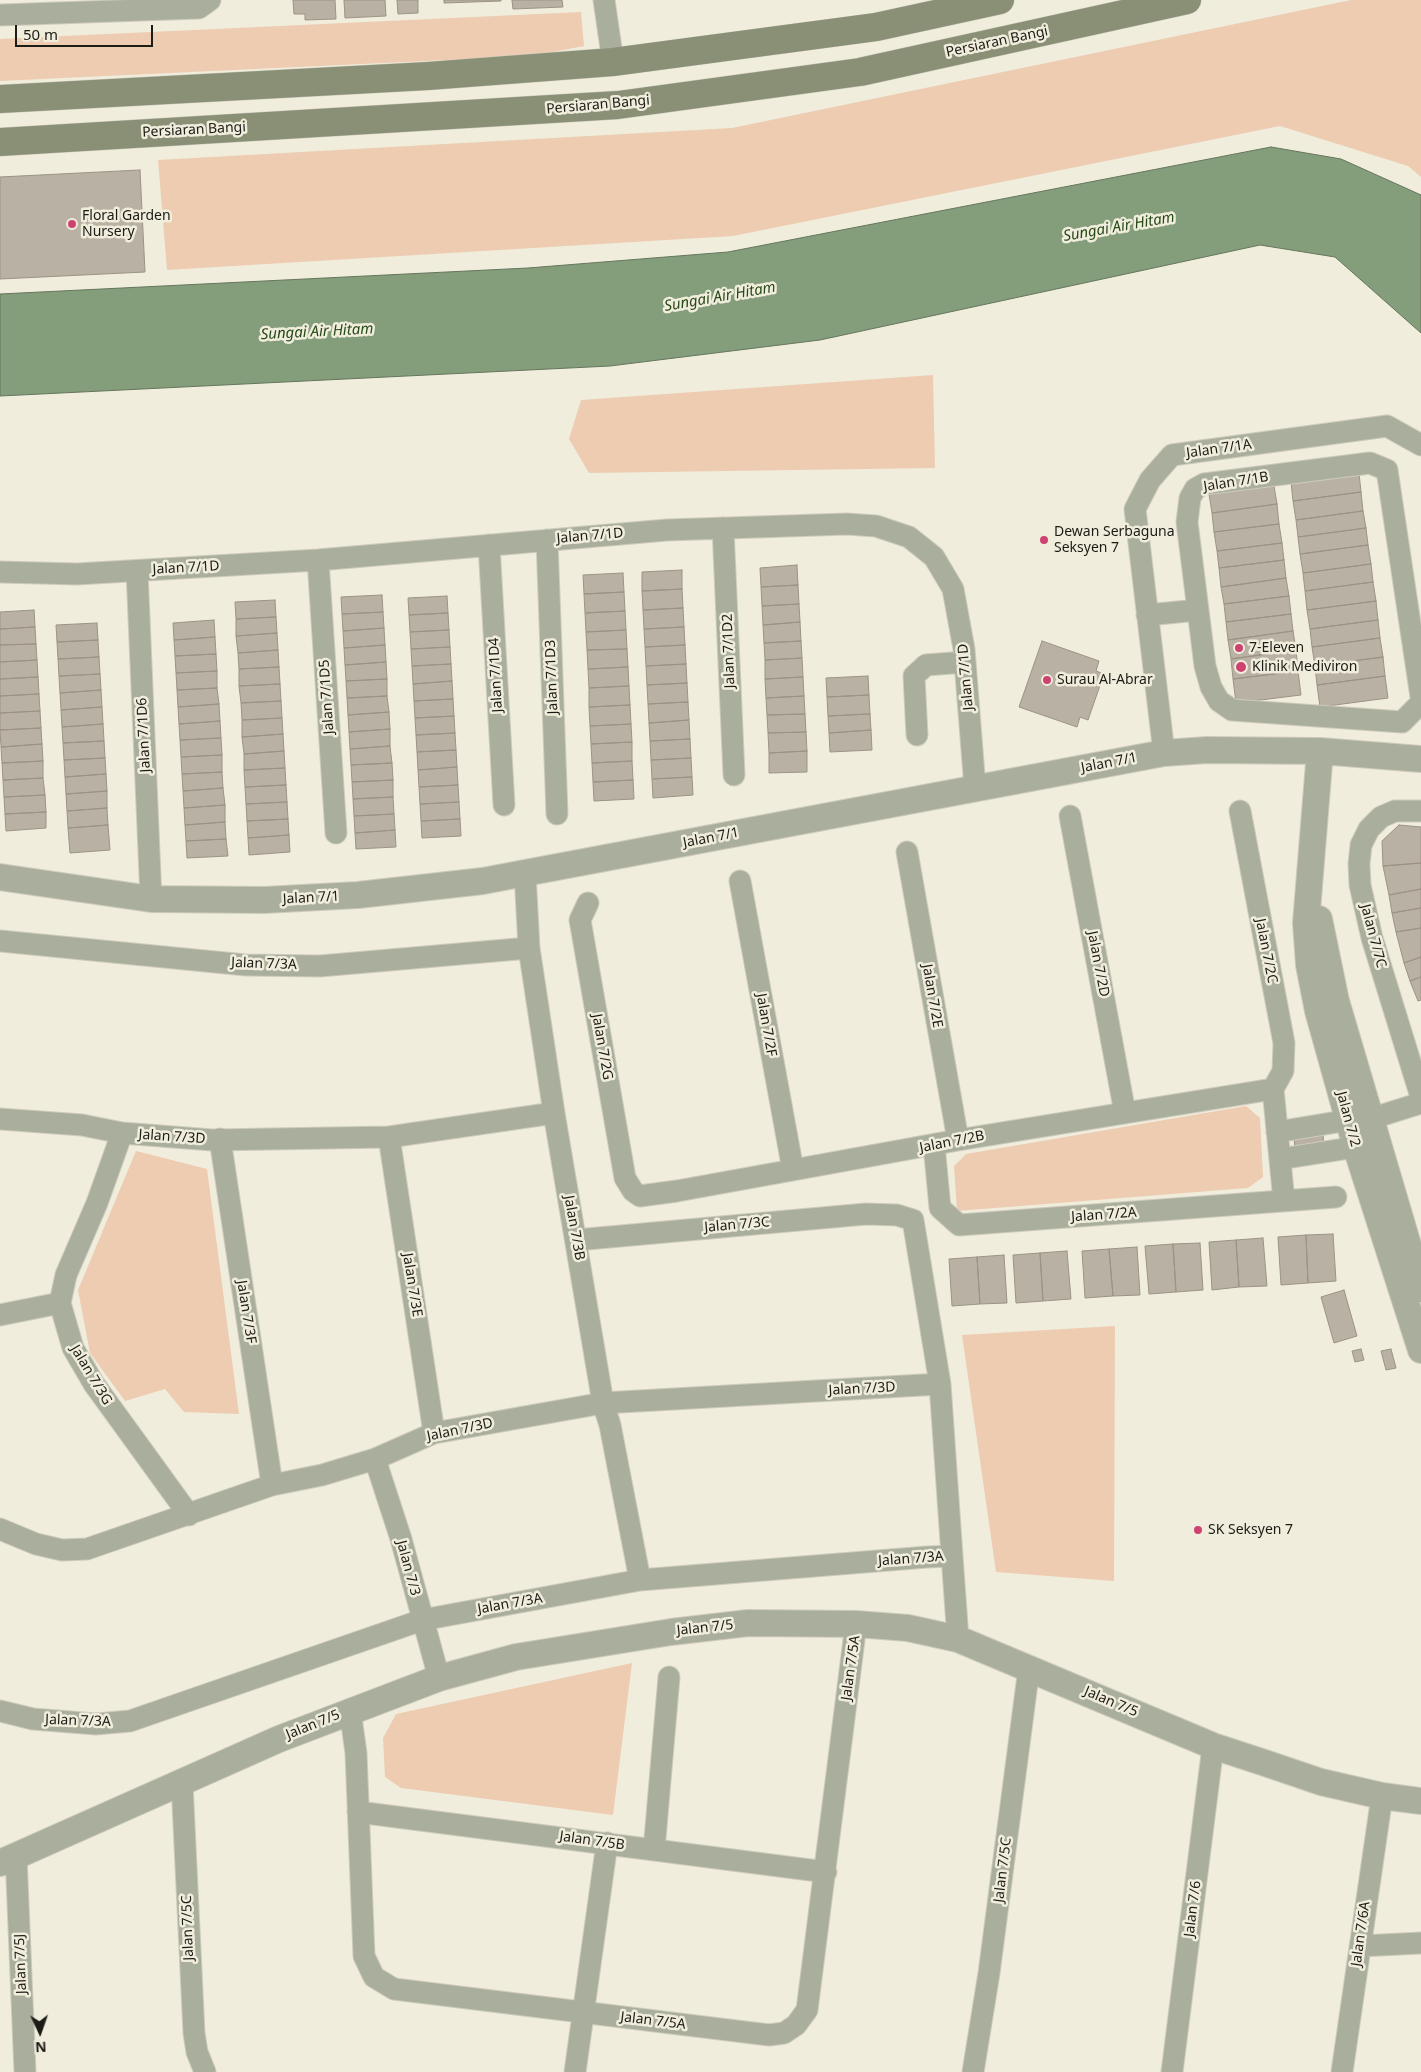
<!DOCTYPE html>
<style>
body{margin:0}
#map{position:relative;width:1421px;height:2072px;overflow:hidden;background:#f0eddd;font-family:"Noto Sans",sans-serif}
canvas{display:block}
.north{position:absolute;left:15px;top:2007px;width:50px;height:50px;-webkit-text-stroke:4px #f0eddd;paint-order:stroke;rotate:177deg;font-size:14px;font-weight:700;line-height:20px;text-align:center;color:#1c1b15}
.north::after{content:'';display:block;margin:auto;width:18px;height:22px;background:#1c1b15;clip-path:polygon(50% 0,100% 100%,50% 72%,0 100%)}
.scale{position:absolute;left:15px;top:25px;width:138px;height:22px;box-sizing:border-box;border:2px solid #1c1b15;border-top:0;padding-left:6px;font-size:15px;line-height:18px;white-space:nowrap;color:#1c1b15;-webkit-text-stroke:4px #f0eddd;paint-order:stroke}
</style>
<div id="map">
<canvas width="1421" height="2072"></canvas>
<div class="north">N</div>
<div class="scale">50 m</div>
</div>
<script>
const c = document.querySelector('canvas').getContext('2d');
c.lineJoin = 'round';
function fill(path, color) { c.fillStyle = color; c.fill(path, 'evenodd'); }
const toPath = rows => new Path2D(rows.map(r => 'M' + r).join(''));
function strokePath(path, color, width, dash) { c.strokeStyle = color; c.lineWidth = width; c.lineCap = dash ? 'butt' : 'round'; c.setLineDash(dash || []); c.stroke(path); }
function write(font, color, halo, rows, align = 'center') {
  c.font = font + ' "Noto Sans",sans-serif'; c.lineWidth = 5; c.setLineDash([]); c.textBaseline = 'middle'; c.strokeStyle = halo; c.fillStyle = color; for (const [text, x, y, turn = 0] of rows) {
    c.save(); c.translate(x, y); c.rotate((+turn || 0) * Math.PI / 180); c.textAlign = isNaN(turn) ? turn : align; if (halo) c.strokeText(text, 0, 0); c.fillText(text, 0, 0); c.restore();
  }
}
const green = toPath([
 [1351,0,1421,0,1421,177,1408,166,1280,126,733,236,167,270,158,160,732,128],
 [581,12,584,46,532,56,0,81,0,39],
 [933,375,935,468,589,473,569,439,581,400],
 [1246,1106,1260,1118,1263,1177,1248,1188,957,1211,954,1166,966,1154],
 [136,1151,207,1169,239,1414,184,1412,165,1389,125,1401,90,1353,78,1290],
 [1115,1326,1114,1581,996,1572,962,1335],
 [632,1663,613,1815,401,1788,385,1777,383,1738,396,1714]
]);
const water = toPath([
 [1271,147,1341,159,1421,195,1421,333,1335,257,1260,245,820,340,610,366,0,396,0,294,528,268,728,252,1271,147]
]);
const building = toPath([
 [293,0,335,0,336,19,305,20,305,14,294,14,293,0],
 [344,0,385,0,386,16,345,18,344,0],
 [397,0,418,0,418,13,398,14,397,0],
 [444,0,501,0,501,1,444,3,444,0],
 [512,0,562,0,563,7,513,9,512,0],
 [140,170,145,272,0,279,0,177,140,170],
 [1359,473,1361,492,1293,501,1291,482,1359,473],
 [1274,486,1277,504,1212,513,1209,494,1274,486],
 [1361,492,1363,511,1296,520,1293,501,1361,492],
 [1277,504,1279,524,1214,532,1212,513,1277,504],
 [1363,511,1366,528,1298,537,1296,520,1363,511],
 [1279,524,1282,543,1217,551,1214,532,1279,524],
 [1366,528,1368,545,1300,554,1298,537,1366,528],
 [1282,543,1284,560,1219,568,1217,551,1282,543],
 [1368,545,1371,564,1303,573,1300,554,1368,545],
 [1284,560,1286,578,1221,587,1219,568,1284,560],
 [1371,564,1373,582,1305,591,1303,573,1371,564],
 [797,565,798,585,761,587,760,568,797,565],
 [682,570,682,589,642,591,642,572,682,570],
 [623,573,624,592,584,594,583,575,623,573],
 [1286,578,1289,596,1224,604,1221,587,1286,578],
 [1373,582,1376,601,1307,610,1305,591,1373,582],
 [798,585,799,604,762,606,761,587,798,585],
 [682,589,683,608,643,610,642,591,682,589],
 [624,592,625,611,585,613,584,594,624,592],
 [382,595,383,612,342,614,341,597,382,595],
 [447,596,448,613,409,615,408,598,447,596],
 [1289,596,1291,614,1226,622,1224,604,1289,596],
 [275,600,276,617,236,619,235,602,275,600],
 [1376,601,1378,620,1310,629,1307,610,1376,601],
 [799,604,800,622,763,625,762,606,799,604],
 [683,608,684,627,644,629,643,610,683,608],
 [34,610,35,627,0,629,0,612,34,610],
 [625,611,626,630,586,632,585,613,625,611],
 [383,612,384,628,343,631,342,614,383,612],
 [448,613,449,630,410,632,409,615,448,613],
 [1291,614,1293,631,1228,640,1226,622,1291,614],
 [276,617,277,633,236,636,236,619,276,617],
 [214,620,215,637,174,640,173,623,214,620],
 [1378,620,1380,638,1312,647,1310,629,1378,620],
 [800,622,801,641,764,643,763,625,800,622],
 [97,623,98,640,57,642,56,625,97,623],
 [35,627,36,644,0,645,0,629,35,627],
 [684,627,685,645,645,647,644,629,684,627],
 [384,628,385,645,344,648,343,631,384,628],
 [449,630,450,647,411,649,410,632,449,630],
 [626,630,627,649,587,650,586,632,626,630],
 [1293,631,1296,650,1231,659,1228,640,1293,631],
 [277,633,278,650,238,653,236,636,277,633],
 [215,637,216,654,175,656,174,640,215,637],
 [1380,638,1383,657,1315,666,1312,647,1380,638],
 [98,640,99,657,58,659,57,642,98,640],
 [801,641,802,658,765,660,764,643,801,641],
 [1042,641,1099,661,1096,671,1104,674,1088,720,1080,717,1077,727,1019,707,1042,641],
 [36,644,37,660,0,662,0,645,36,644],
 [385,645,386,662,345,665,344,648,385,645],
 [685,645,686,664,646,666,645,647,685,645],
 [450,647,451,664,412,666,411,649,450,647],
 [627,649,628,667,588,669,587,650,627,649],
 [278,650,279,667,239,669,238,653,278,650],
 [1296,650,1298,671,1233,679,1231,659,1296,650],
 [216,654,217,671,176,673,175,656,216,654],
 [99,657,100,674,59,676,58,659,99,657],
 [1383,657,1385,676,1317,685,1315,666,1383,657],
 [802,658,803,677,765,679,765,660,802,658],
 [37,660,38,677,0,679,0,662,37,660],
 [386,662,387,679,346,681,345,665,386,662],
 [451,664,452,681,413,684,412,666,451,664],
 [686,664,687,683,647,685,646,666,686,664],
 [279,667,280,684,239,686,239,669,279,667],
 [628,667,629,686,589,688,588,669,628,667],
 [217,671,217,688,177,690,176,673,217,671],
 [1298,671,1301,695,1236,703,1233,679,1298,671],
 [100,674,101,690,60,693,59,676,100,674],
 [868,676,869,695,827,697,826,678,868,676],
 [1385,676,1388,698,1320,707,1317,685,1385,676],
 [38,677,39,694,0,696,0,679,38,677],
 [803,677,804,696,766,698,765,679,803,677],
 [387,679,387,696,347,698,346,681,387,679],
 [452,681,453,699,414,701,413,684,452,681],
 [687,683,688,702,648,704,647,685,687,683],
 [280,684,281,701,241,703,239,686,280,684],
 [629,686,630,705,589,707,589,688,629,686],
 [217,688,219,704,178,707,177,690,217,688],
 [101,690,102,707,61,710,60,693,101,690],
 [39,694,40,711,0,713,0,696,39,694],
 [869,695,870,714,828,716,827,697,869,695],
 [387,696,389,712,348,715,347,698,387,696],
 [804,696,805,714,767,715,766,698,804,696],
 [453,699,454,716,415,718,414,701,453,699],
 [281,701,282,718,242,720,241,703,281,701],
 [688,702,689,720,649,723,648,704,688,702],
 [219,704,220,721,179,724,178,707,219,704],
 [630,705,631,724,590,726,589,707,630,705],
 [102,707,103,724,62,727,61,710,102,707],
 [40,711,41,728,0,730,0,713,40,711],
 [389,712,390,729,349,732,348,715,389,712],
 [805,714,806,732,768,733,767,715,805,714],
 [870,714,871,730,829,733,828,716,870,714],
 [454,716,455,733,416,735,415,718,454,716],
 [282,718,283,734,242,737,242,720,282,718],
 [689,720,690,739,650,741,649,723,689,720],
 [220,721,221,738,180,740,179,724,220,721],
 [103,724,104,741,63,743,62,727,103,724],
 [631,724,632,742,591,744,590,726,631,724],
 [41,728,42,744,1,747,0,730,41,728],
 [390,729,390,746,350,749,349,732,390,729],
 [871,730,872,750,830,752,829,733,871,730],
 [806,732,807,751,769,753,768,733,806,732],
 [455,733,456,750,417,752,416,735,455,733],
 [283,734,284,751,244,754,242,737,283,734],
 [221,738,222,755,181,757,180,740,221,738],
 [690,739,691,758,651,760,650,741,690,739],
 [104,741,105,758,64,760,63,743,104,741],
 [632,742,632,761,592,763,591,744,632,742],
 [42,744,43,761,2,763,1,747,42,744],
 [390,746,392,763,351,765,350,749,390,746],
 [456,750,457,767,418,770,417,752,456,750],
 [284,751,285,768,244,770,244,754,284,751],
 [807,751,807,772,769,773,769,753,807,751],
 [222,755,222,772,182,774,181,757,222,755],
 [105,758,106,774,65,777,64,760,105,758],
 [691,758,692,777,652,779,651,760,691,758],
 [43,761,43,778,3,780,2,763,43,761],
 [632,761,633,780,593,782,592,763,632,761],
 [392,763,393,780,352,782,351,765,392,763],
 [457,767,458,785,419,787,418,770,457,767],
 [285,768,286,785,245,787,244,770,285,768],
 [222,772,223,788,183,791,182,774,222,772],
 [106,774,107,791,66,794,65,777,106,774],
 [692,777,693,795,653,798,652,779,692,777],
 [43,778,45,795,4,797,3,780,43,778],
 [393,780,393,797,353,799,352,782,393,780],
 [633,780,634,799,594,801,593,782,633,780],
 [286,785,287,802,246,804,245,787,286,785],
 [458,785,459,802,420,804,419,787,458,785],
 [223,788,225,805,184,808,183,791,223,788],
 [107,791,107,808,67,811,66,794,107,791],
 [45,795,46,812,5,814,4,797,45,795],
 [393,797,394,814,354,816,353,799,393,797],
 [287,802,288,819,247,821,246,804,287,802],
 [459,802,460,819,421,821,420,804,459,802],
 [225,805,225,822,185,825,184,808,225,805],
 [107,808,108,825,68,828,67,811,107,808],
 [46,812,46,828,6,831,5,814,46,812],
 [394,814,395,830,355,833,354,816,394,814],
 [288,819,289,835,248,838,247,821,288,819],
 [460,819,461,836,422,838,421,821,460,819],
 [225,822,226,839,186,841,185,825,225,822],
 [108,825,110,850,70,853,68,828,108,825],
 [1399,825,1421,827,1421,863,1383,866,1382,841,1399,825],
 [395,830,396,847,356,849,355,833,395,830],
 [289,835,290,852,249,855,248,838,289,835],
 [226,839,228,856,187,858,186,841,226,839],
 [1421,863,1421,889,1389,895,1383,866,1421,863],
 [1421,889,1421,908,1392,913,1389,895,1421,889],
 [1421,908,1421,928,1396,932,1392,913,1421,908],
 [1421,928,1421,957,1404,963,1396,932,1421,928],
 [1421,957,1421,977,1410,981,1404,963,1421,957],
 [1421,977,1421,1000,1418,1001,1410,981,1421,977],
 [1323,1134,1324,1148,1295,1150,1294,1136,1323,1134],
 [1333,1234,1336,1281,1308,1283,1306,1235,1333,1234],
 [1306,1235,1308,1283,1281,1285,1278,1237,1306,1235],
 [1263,1238,1267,1286,1239,1287,1236,1240,1263,1238],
 [1236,1240,1239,1287,1212,1290,1209,1242,1236,1240],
 [1200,1243,1203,1290,1176,1292,1173,1244,1200,1243],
 [1173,1244,1176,1292,1149,1294,1145,1246,1173,1244],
 [1137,1247,1140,1295,1113,1296,1109,1249,1137,1247],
 [1109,1249,1113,1296,1085,1298,1082,1251,1109,1249],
 [1067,1251,1071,1299,1043,1301,1040,1253,1067,1251],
 [1040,1253,1043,1301,1016,1303,1013,1255,1040,1253],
 [1004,1255,1007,1303,980,1304,977,1257,1004,1255],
 [977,1257,980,1304,952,1306,949,1259,977,1257],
 [1344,1290,1357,1336,1334,1343,1321,1297,1344,1290],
 [1361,1349,1364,1360,1355,1362,1352,1351,1361,1349],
 [1391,1349,1396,1368,1386,1370,1381,1351,1391,1349]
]);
const minor = toPath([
 [604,0,613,62],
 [0,15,199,8,210,0],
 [723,528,734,775],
 [547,540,557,814],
 [489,545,504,805],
 [318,560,336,833],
 [137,571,151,899],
 [0,572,77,574,318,560,667,530,847,524,876,526,909,537,934,557,953,589,964,649,975,788],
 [1147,615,1198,610],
 [1421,697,1387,470,1370,463,1204,484,1195,489,1190,498,1187,522,1205,666,1211,687,1219,701,1232,710,1402,722,1421,703],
 [917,735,914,676,926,665,965,662],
 [1164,753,1135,509,1150,480,1172,455,1387,426,1421,445],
 [1240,811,1284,1043,1283,1071,1273,1089],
 [1421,811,1395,811,1381,817,1369,829,1361,845,1359,864,1360,885,1372,938,1421,1097],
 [1070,816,1125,1113],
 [907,852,958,1140],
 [525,873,529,948,554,1113,603,1403,610,1425,640,1580],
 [740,881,793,1170],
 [588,903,580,920,625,1178,633,1191,640,1196,677,1191,958,1140,1273,1089],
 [0,941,246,965,320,966,529,948],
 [1273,1089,1284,1201],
 [0,1119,82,1125,122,1133,212,1140,389,1137,554,1113],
 [1370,1119,1421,1103],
 [1277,1132,1349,1120],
 [122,1133,97,1203,66,1275,60,1303,73,1348,94,1384,189,1515],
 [389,1137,434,1433],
 [220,1139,272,1485],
 [934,1145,940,1208,959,1225,1336,1197],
 [1280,1159,1356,1147],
 [576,1240,866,1214,897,1215,913,1220,940,1384,952,1556],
 [0,1315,60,1303],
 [375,1459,401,1539,439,1678],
 [0,1529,36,1544,62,1550,87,1549,272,1485,322,1475,375,1459,434,1433,603,1403,940,1384],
 [350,1710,356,1753,364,1956,374,1977,394,1989,769,2035,784,2033,796,2025,807,2010,856,1624],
 [0,1711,33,1719,96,1724,130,1721,422,1620,640,1580,927,1557,952,1556,958,1639],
 [182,1783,194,2033,197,2052,205,2072],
 [358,1812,826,1872],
 [654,1850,669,1677],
 [16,1855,25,2072],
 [1360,1946,1421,1943],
 [575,2072,607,1843],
 [973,2072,989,1973,1029,1668],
 [1172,2072,1213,1746],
 [1342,2072,1382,1796]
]);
const tertiary = toPath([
 [1320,751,1306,923,1309,965,1318,1011,1356,1147,1421,1350],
 [0,877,151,899,264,900,358,895,483,881,525,873,1164,753,1207,750,1320,751,1421,759],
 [1319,919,1336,1001,1421,1289],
 [0,1863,279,1739,439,1678,516,1657,671,1632,748,1623,856,1624,908,1628,958,1639,1213,1746,1262,1762,1321,1782,1382,1796,1421,1801]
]);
const secondary = toPath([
 [0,99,428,76,613,62,876,27,1000,0],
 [0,142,618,105,860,72,1187,0]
]);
const markers = [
 [72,224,5,"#ce4272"],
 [1044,540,5,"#ce4272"],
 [1239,648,5,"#ce4272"],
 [1241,667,6,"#ce4272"],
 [1047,680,5,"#ce4272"],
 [1198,1530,5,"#ce4272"]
];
const streetNames = [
 ["Persiaran Bangi",997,42,-12],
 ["Persiaran Bangi",598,105,-5],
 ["Persiaran Bangi",194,130,-3],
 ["Jalan 7/1A",1219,449,-8],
 ["Jalan 7/1B",1236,482,-9],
 ["Jalan 7/1D",590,536,-5],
 ["Jalan 7/1D",186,568,-3],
 ["Jalan 7/1D2",729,651,-92],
 ["Jalan 7/1D4",496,675,-93],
 ["Jalan 7/1D3",552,677,-92],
 ["Jalan 7/1D",966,677,-95],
 ["Jalan 7/1D5",327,697,-94],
 ["Jalan 7/1D6",144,735,-93],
 ["Jalan 7/1",1109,763,-11],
 ["Jalan 7/1",711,838,-11],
 ["Jalan 7/1",311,898,-3],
 ["Jalan 7/7C",1373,936,75],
 ["Jalan 7/2C",1266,951,79],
 ["Jalan 7/3A",264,964,2],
 ["Jalan 7/2D",1098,964,79],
 ["Jalan 7/2E",932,996,80],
 ["Jalan 7/2F",766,1025,80],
 ["Jalan 7/2G",602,1047,80],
 ["Jalan 7/2",1348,1119,75],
 ["Jalan 7/3D",172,1137,4],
 ["Jalan 7/2B",952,1142,-11],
 ["Jalan 7/2A",1104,1215,-4],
 ["Jalan 7/3C",737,1225,-5],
 ["Jalan 7/3B",574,1228,80],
 ["Jalan 7/3E",412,1285,81],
 ["Jalan 7/3F",246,1312,81],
 ["Jalan 7/3G",91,1375,59],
 ["Jalan 7/3D",862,1389,-3],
 ["Jalan 7/3D",460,1430,-12],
 ["Jalan 7/3A",911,1559,-4],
 ["Jalan 7/3",408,1568,75],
 ["Jalan 7/3A",510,1604,-10],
 ["Jalan 7/5",705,1628,-6],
 ["Jalan 7/5A",851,1668,-82],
 ["Jalan 7/5",1111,1702,23],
 ["Jalan 7/3A",78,1721,2],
 ["Jalan 7/5",313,1725,-22],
 ["Jalan 7/5B",592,1841,8],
 ["Jalan 7/5C",1003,1870,-83],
 ["Jalan 7/6",1193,1909,-83],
 ["Jalan 7/5C",188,1928,-92],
 ["Jalan 7/6A",1361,1934,-82],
 ["Jalan 7/5J",21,1964,-92],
 ["Jalan 7/5A",653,2021,7]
];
const poiNames = [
 ["Floral Garden",82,216],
 ["Nursery",82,232],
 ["Dewan Serbaguna",1054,532],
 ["Seksyen 7",1054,548],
 ["7-Eleven",1249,648],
 ["Klinik Mediviron",1252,667],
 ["Surau Al-Abrar",1057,680],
 ["SK Seksyen 7",1208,1530]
];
const waterNames = [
 ["Sungai Air Hitam",1119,227,-10],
 ["Sungai Air Hitam",720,297,-10],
 ["Sungai Air Hitam",317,332,-3]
];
fill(green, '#edccb2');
fill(water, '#849d7a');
strokePath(water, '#65765c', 1);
fill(building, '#b9b1a3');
strokePath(building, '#9b9385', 1);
strokePath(minor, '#cecbbd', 23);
strokePath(tertiary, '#cecbbd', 28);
strokePath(secondary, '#cecbbd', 29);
strokePath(minor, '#aaaf9d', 21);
strokePath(tertiary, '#aaaf9d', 26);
strokePath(secondary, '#8a9076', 28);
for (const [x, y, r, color] of markers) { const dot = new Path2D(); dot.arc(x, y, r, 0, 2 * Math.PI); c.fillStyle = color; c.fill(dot); strokePath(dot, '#f0eddd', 2); }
write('14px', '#1c1b15', '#f0eddd', streetNames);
write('14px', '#1c1b15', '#f0eddd', poiNames, 'left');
write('italic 15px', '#274918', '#f0eddd', waterNames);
</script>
